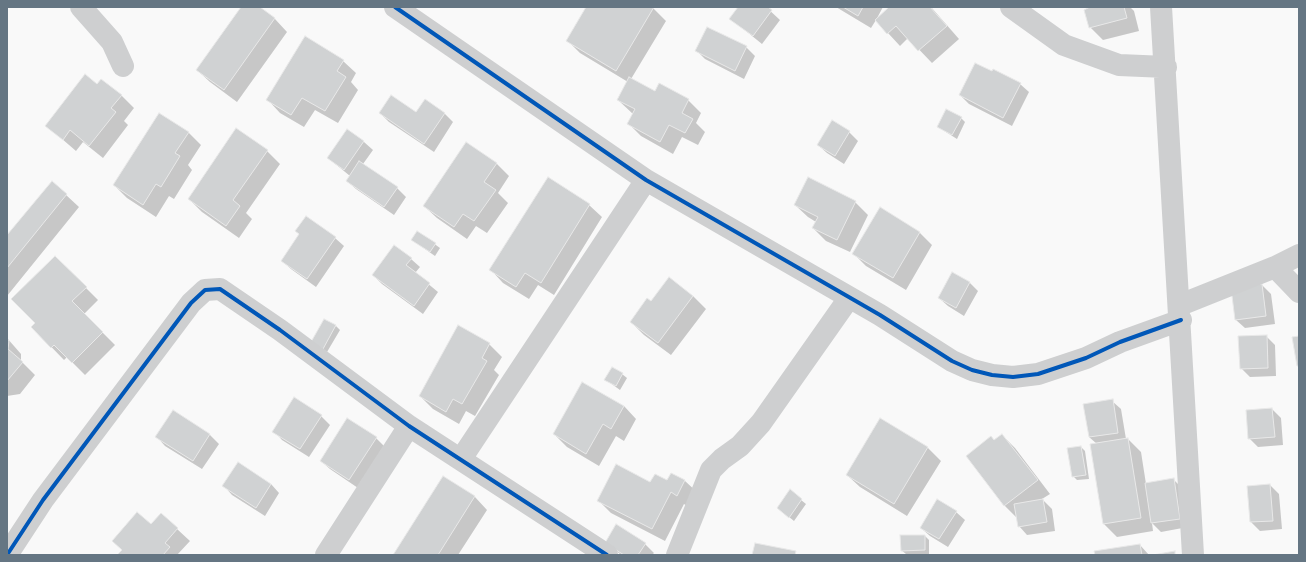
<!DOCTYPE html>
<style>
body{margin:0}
#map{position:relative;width:1306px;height:562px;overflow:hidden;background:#f9f9f9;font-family:Lato,sans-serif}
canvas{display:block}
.frame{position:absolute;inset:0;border:8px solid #657683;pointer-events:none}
</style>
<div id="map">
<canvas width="1306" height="562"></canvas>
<div class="frame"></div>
</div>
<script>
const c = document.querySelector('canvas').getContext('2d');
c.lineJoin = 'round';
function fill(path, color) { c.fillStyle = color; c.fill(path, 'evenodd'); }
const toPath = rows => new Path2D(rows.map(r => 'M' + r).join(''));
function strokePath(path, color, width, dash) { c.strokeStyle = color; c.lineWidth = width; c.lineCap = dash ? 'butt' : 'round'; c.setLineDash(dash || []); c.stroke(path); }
const shadow = toPath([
 [242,7,258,7,275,19,287,32,237,102,210,82,197,70],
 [587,7,652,7,666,21,631,79,655,92,688,100,701,113,696,123,705,132,698,145,682,137,673,154,641,136,628,123,633,114,618,100,628,82,580,53,567,40],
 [740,7,766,7,780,20,762,44,731,19],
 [836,7,883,7,876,20,890,7,931,7,959,39,932,63,908,38,900,46,876,20,871,28],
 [1091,7,1130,7,1134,11,1139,31,1103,40,1090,27],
 [746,47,755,56,744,79,705,59,697,51],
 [343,61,356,73,351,82,358,90,338,123,315,110,304,127,280,113,268,100],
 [1020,84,1029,92,1012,126,969,104,960,95],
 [97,85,121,95,134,108,124,121,128,125,103,158,83,142,76,151,47,126],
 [425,100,445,114,453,122,434,152,389,122,380,113,416,114],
 [961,118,965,122,957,139,938,127],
 [347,130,364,142,373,150,363,164,397,188,406,197,394,215,356,189,347,181,350,176,328,158],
 [188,132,201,145,188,165,192,170,174,199,169,196,156,217,127,198,114,185],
 [849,132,858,141,844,164,827,153,818,145],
 [467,143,497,164,509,176,498,193,508,203,487,233,476,226,467,239,437,218,424,206],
 [267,151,280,164,246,213,252,219,239,238,202,212,189,199],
 [52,182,79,207,7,296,7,237],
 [855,202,868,215,850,252,826,241,813,228,816,222,808,217,795,205],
 [589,205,602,217,554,295,538,285,529,299,503,283,491,270],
 [881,209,920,233,932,245,906,290,866,266,854,254],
 [418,232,440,248,435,256,412,240],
 [300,235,335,238,344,246,316,287,291,269,282,261],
 [55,257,98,300,84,314,115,345,85,375,67,357,64,360,32,327,36,323],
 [411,259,420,267,415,273,438,292,423,314,382,284,373,275],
 [669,279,693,296,706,309,671,355,644,335,631,322,651,302],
 [969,282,978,291,964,316,948,306,939,298],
 [1262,285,1271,294,1275,324,1245,328,1236,320],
 [336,326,340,330,327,352,312,342],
 [1266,336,1275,345,1276,376,1250,377,1241,368],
 [7,338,21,354,21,361,35,375,20,394,7,396],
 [489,344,502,357,494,370,499,375,475,416,466,411,459,424,433,409,420,396],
 [622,374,627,378,620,390,606,380],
 [1112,401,1121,409,1126,439,1128,439,1141,452,1146,484,1173,479,1182,488,1188,527,1161,532,1152,523,1153,531,1117,537,1104,524,1097,444,1089,437],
 [624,406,636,419,624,441,616,436,599,466,567,447,554,434],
 [1272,409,1281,418,1283,445,1258,447,1249,438],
 [173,411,210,435,219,444,202,469,165,446,157,437],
 [321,416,330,425,309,457,282,440,274,431],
 [881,419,928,448,941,461,907,516,860,487,847,475],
 [1002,435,1015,448,1050,494,1042,499,1052,509,1055,531,1027,535,1019,526,1017,518,1005,506,967,456],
 [376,438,385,447,358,488,330,469,321,461],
 [1081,447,1085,451,1089,479,1077,480,1073,476],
 [672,474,685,481,698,493,690,508,684,504,665,541,611,513,599,501,651,484,668,481],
 [444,477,475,497,487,510,458,555,394,555],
 [271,484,279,493,265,516,232,495,224,486],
 [1270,485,1279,494,1282,529,1260,531,1251,522],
 [790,491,806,504,794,521,778,508],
 [956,512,965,520,948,547,930,536,921,528],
 [151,526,177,529,190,541,177,555,118,555],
 [901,536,925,536,929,540,929,554,906,554,901,550],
 [606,542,645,544,654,553,652,555,621,555],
 [1140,545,1149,555,1096,555]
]);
const building = toPath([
 [241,7,260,7,275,18,224,90,196,70,241,7],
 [586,7,654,7,616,71,566,41,586,7],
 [738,7,768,7,772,10,753,36,729,19,738,7],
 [843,7,863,7,858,16,843,7],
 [889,7,930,7,947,26,918,51,896,26,887,34,875,20,889,7],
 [1090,7,1124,7,1127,18,1089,28,1084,10,1090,7],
 [707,27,747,46,735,71,695,51,707,27],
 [305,36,344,60,337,71,346,77,325,111,302,98,291,115,266,100,305,36],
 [975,63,992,71,993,69,1021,83,1003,118,959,95,975,63],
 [85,74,97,84,101,79,122,95,111,108,116,112,89,146,70,130,63,140,45,126,85,74],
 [629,77,655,91,659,83,689,99,682,113,693,119,685,133,669,125,660,142,627,124,635,109,617,100,629,77],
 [391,95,416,112,425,99,445,113,424,144,379,113,391,95],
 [946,109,962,117,952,135,937,127,946,109],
 [159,113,189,132,175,153,180,156,161,187,156,184,143,205,113,185,159,113],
 [832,120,850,131,835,156,817,145,832,120],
 [236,128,268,150,233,200,240,206,226,226,188,199,236,128],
 [347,129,364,141,344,170,327,158,347,129],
 [466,142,497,163,484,182,496,190,474,221,463,214,454,227,423,206,466,142],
 [359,161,398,187,384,207,346,181,359,161],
 [548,177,590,204,541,283,525,273,516,287,489,270,548,177],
 [808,177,856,201,837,240,812,228,818,217,794,205,808,177],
 [52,181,67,194,7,268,7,235,52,181],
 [880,207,920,232,893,278,852,254,880,207],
 [306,216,336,237,307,279,281,261,299,234,295,231,306,216],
 [417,231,436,243,430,252,411,240,417,231],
 [394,245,412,258,406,265,430,283,414,306,372,275,394,245],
 [55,256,87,287,72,301,103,332,72,363,54,345,51,348,31,327,35,323,11,299,55,256],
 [952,272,970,282,956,308,938,298,952,272],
 [669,277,693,296,658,343,630,322,647,298,651,301,669,277],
 [1262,284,1266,316,1235,320,1231,288,1262,284],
 [324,319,336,325,323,349,311,342,324,319],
 [458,325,490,343,482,358,487,361,462,404,453,399,446,412,419,396,458,325],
 [1267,335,1268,368,1240,369,1238,336,1267,335],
 [1299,336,1299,366,1297,366,1292,337,1299,336],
 [7,339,9,341,8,349,23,362,7,381,7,339],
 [612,367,623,373,616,386,604,380,612,367],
 [582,382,624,406,611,429,603,424,586,454,553,434,582,382],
 [294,397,322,415,300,449,272,432,294,397],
 [1113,399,1118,433,1089,437,1083,404,1113,399],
 [1272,408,1275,437,1248,439,1246,410,1272,408],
 [173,410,210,434,193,461,155,437,173,410],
 [347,418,377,437,349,480,320,461,347,418],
 [880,418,928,447,894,504,846,475,880,418],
 [1002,434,1038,480,1004,506,966,456,991,436,994,440,1002,434],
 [1128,438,1141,518,1103,524,1090,444,1128,438],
 [1081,446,1086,475,1072,477,1067,448,1081,446],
 [238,462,271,484,256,508,222,486,238,462],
 [616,464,650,482,655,474,667,480,671,473,685,480,677,496,671,492,652,529,597,501,616,464],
 [443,476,475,496,438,555,393,555,443,476],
 [1174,478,1180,519,1151,523,1145,483,1174,478],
 [1270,484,1273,521,1250,522,1247,486,1270,484],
 [790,489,802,499,789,518,777,508,790,489],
 [937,499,957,511,939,539,920,528,937,499],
 [1043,499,1047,522,1018,527,1014,504,1043,499],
 [137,512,151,524,161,513,178,528,165,543,170,547,163,555,117,555,122,550,112,541,137,512],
 [616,524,646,543,638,555,624,555,605,543,616,524],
 [900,535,925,535,925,550,901,551,900,535],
 [755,543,796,551,795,555,752,555,755,543],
 [1140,544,1142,555,1095,555,1094,551,1140,544],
 [1175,551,1175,555,1153,555,1175,551]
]);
const minor = toPath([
 [81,7,112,42,123,66],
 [395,7,646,180,880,315,952,361,972,370,992,375,1013,377,1038,374,1086,358,1120,342,1181,320],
 [1011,7,1064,45,1119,65,1166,67],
 [1161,7,1193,555],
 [1275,267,1299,292],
 [1180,305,1275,267,1299,255],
 [461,459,646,180],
 [7,555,43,500,191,303,205,290,220,289,280,330,409,426,607,555],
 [326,555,409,426],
 [677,555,711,470,722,459,740,446,761,423,849,298]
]);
const cycleway = toPath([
 [395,7,646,180,880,315,952,361,972,370,992,375,1013,377,1038,374,1086,358,1120,342,1181,320],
 [7,555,43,500,191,303,205,290,220,289,280,330,409,426,607,555]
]);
fill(shadow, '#0003');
fill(building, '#d0d2d3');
strokePath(building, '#e8e8e8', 1);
strokePath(minor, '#cecfd0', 22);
strokePath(cycleway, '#0057b8', 4);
</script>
